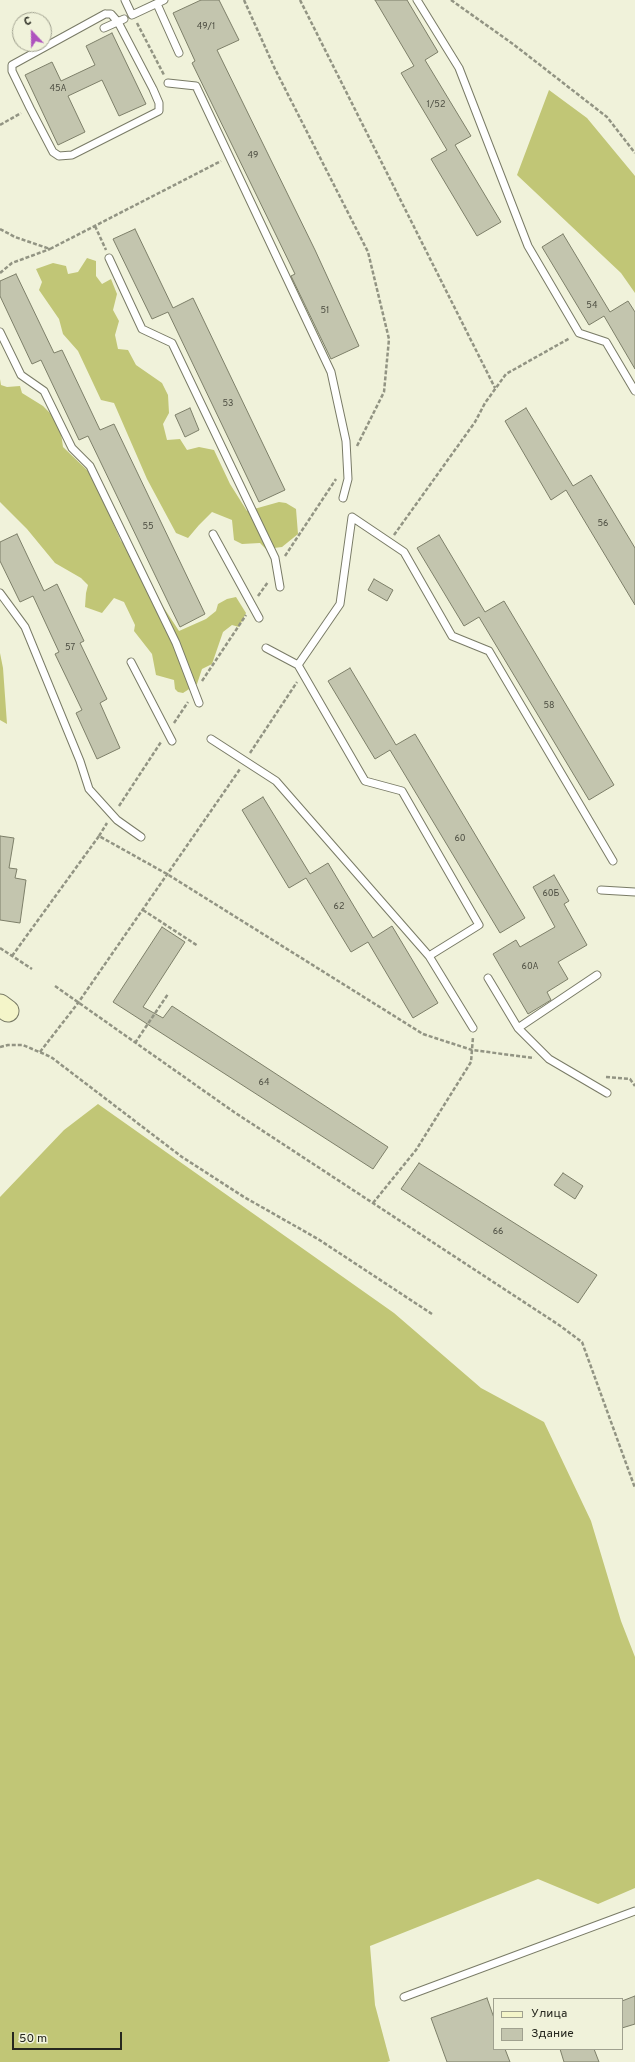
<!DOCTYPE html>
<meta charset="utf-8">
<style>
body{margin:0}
#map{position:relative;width:635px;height:2062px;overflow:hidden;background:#f0f2da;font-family:Overpass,sans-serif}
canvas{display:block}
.legend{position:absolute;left:493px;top:1998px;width:130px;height:52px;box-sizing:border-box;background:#f0f2da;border:1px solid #a0a18f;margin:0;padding:5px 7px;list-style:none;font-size:12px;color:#27281f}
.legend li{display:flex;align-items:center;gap:8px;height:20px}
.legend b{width:20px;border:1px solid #a0a18f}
.north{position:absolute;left:12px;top:12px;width:40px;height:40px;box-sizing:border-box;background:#f0f2da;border:1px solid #a0a18f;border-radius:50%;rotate:338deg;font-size:11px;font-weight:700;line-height:16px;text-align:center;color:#27281f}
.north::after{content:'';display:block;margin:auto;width:14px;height:18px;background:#ae53be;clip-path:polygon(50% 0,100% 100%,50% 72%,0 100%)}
.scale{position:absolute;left:12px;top:2032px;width:110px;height:18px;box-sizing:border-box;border:2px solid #27281f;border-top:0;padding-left:5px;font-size:12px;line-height:14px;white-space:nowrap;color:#27281f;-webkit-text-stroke:3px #f0f2da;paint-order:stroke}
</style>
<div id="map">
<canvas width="635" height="2062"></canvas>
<ul class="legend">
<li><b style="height:5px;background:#f4f5c9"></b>Улица</li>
<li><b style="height:11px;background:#c3c5ae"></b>Здание</li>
</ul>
<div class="north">С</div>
<div class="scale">50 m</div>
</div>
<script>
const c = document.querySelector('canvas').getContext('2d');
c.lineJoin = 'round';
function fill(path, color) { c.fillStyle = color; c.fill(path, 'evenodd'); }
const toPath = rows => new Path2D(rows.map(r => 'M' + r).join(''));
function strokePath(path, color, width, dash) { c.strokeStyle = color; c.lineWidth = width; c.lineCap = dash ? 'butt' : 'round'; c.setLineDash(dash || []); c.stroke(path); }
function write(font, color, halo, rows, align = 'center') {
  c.font = font + ' Overpass,sans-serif'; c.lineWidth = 3; c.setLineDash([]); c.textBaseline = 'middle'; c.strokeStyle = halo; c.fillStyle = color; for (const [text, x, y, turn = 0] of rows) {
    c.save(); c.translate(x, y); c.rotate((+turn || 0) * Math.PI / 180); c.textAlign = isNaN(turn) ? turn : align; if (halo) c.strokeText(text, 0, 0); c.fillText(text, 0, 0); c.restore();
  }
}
const forest = toPath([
 [549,90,587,118,635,176,635,293,621,273,517,175],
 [87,258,96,261,96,276,102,284,111,279,117,294,113,310,119,321,115,335,118,349,128,350,136,365,162,383,168,395,169,413,163,424,167,440,180,439,187,450,199,447,214,450,230,484,247,511,279,502,286,503,296,509,298,534,282,547,266,549,260,543,242,544,234,540,232,520,212,512,199,525,188,538,176,533,147,479,114,403,101,400,78,351,63,334,59,319,39,290,42,282,36,269,53,263,66,266,68,274,78,272],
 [0,379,1,385,7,387,20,386,22,393,43,406,53,416,61,433,63,447,88,471,102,498,121,541,138,556,162,605,179,631,206,619,216,611,218,604,227,599,236,597,246,613,239,627,232,625,223,632,212,664,202,669,197,684,183,693,178,692,175,689,174,680,156,675,152,654,134,631,135,625,124,602,114,598,102,613,85,607,86,593,88,585,81,578,55,563,27,529,0,502],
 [0,653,3,668,7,724,0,720],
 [98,1104,394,1313,481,1388,544,1422,591,1521,621,1621,635,1657,635,1888,598,1904,538,1879,370,1946,375,2005,390,2061,387,2062,0,2062,0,1197,64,1130]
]);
const building = toPath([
 [201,0,219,0,239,40,217,50,315,250,359,346,331,359,291,276,295,274,192,63,195,61,173,13,201,0],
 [375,0,407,0,438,52,425,60,471,136,455,145,501,222,477,236,431,159,447,150,401,73,414,66,375,0],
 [112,33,146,104,119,116,102,80,68,96,85,132,58,145,25,75,52,62,61,81,95,65,86,46,112,33],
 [135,229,173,308,193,298,285,490,259,502,168,312,152,319,113,239,135,229],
 [563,234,610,312,628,301,635,312,635,369,604,316,589,325,542,247,563,234],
 [16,274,54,353,62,350,100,430,114,424,205,614,180,627,88,436,79,440,41,360,32,364,0,296,0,281,16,274],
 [190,408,199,430,185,437,175,415,190,408],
 [526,408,573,486,591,475,635,548,635,605,566,490,551,500,505,421,526,408],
 [17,534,44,591,57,584,84,641,80,643,107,699,100,703,120,748,97,759,76,713,82,710,55,654,59,652,33,596,20,602,0,561,0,542,17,534],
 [439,535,485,612,504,601,614,785,589,800,479,617,464,626,417,548,439,535],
 [374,579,393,590,387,601,368,590,374,579],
 [350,668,396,745,415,734,525,918,500,933,390,750,375,759,328,681,350,668],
 [263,797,310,874,328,863,373,938,392,926,438,1003,413,1018,368,942,351,952,306,878,289,888,242,810,263,797],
 [0,836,14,838,9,868,17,869,15,878,26,880,20,923,0,920,0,836],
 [554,875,569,901,564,904,587,945,558,962,568,979,547,992,551,1000,528,1014,493,954,516,940,520,947,555,927,533,887,554,875],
 [162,927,185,942,143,1007,163,1018,172,1006,388,1147,373,1169,113,1002,162,927],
 [419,1163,597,1275,578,1303,401,1189,419,1163],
 [563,1173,583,1186,575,1199,554,1185,563,1173],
 [635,1996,635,2024,622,2028,622,2001,635,1996],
 [487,1998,494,2018,494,2049,505,2049,510,2062,447,2062,431,2018,487,1998],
 [560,2049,594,2049,599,2062,564,2062,560,2049]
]);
const path = toPath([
 [244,0,275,69,368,252,389,339,384,392,357,446],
 [300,0,495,388],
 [451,0,513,44,607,117,635,153],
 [137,23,164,75],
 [0,125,21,113],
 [95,226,106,250],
 [0,229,15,237,50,249,221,161],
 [0,273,12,263,50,249],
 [394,535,475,422,485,403,506,374,570,338],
 [285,556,336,479],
 [258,596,268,582],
 [202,681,246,615],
 [174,723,188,702],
 [250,753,297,682],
 [119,806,161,742],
 [99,836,107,823],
 [143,910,198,946],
 [0,948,32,969],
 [12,956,99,836,167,874,423,1034,472,1050,534,1058],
 [55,986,234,1112,559,1325,582,1342,635,1488],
 [135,1043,168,994],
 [0,1047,8,1045,23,1045,51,1057,182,1157,244,1197,318,1239,432,1314],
 [40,1052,78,1003,240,769],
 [606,1077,630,1079,635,1086],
 [373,1203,416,1150,471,1062,473,1037]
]);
const lane = toPath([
 [125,0,132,15,164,0],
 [417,0,459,68,528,246,579,333,606,342,635,391],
 [157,4,179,53],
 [105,14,111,14,118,22,153,89,159,103,159,111,72,155,59,156,53,152,30,108,12,71,12,65,105,14],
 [104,28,124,19],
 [168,83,196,86,331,372,346,441,348,479,343,498],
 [109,258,142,329,172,343,275,558,280,587],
 [0,332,21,375,44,391,72,448,90,466,176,643,199,703],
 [213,534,259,618],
 [0,593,25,627,80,761,89,789,117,820,141,837],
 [131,662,172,741],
 [298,665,340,604,352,517,404,552,452,636,489,651,613,861],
 [211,739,276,781,429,956,479,925,402,791,365,781,298,665,266,648],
 [601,890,635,892],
 [429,956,473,1028],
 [488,978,518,1028,549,1059,607,1093],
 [518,1028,597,975],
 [404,1997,635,1911]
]);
const secondary = toPath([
 [0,1005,8,1011]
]);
const numberNames = [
 ["49/1",206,27],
 ["45А",58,89],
 ["1/52",436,105],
 ["49",253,156],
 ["54",592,306],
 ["51",325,311],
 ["53",228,404],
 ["56",603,524],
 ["55",148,527],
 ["57",70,648],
 ["58",549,706],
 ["60",460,839],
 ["60Б",551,894],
 ["62",339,907],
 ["60А",530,967],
 ["64",264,1083],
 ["66",498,1232]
];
fill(forest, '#c1c676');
fill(building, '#c3c5ae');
strokePath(building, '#7d7f69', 1);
strokePath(lane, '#797b66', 9);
strokePath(secondary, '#797b66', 23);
strokePath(path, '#929483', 2.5, [4, 2]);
strokePath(lane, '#fff', 7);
strokePath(secondary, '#f4f5c9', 21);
write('9px', '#4e4f43', null, numberNames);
</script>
